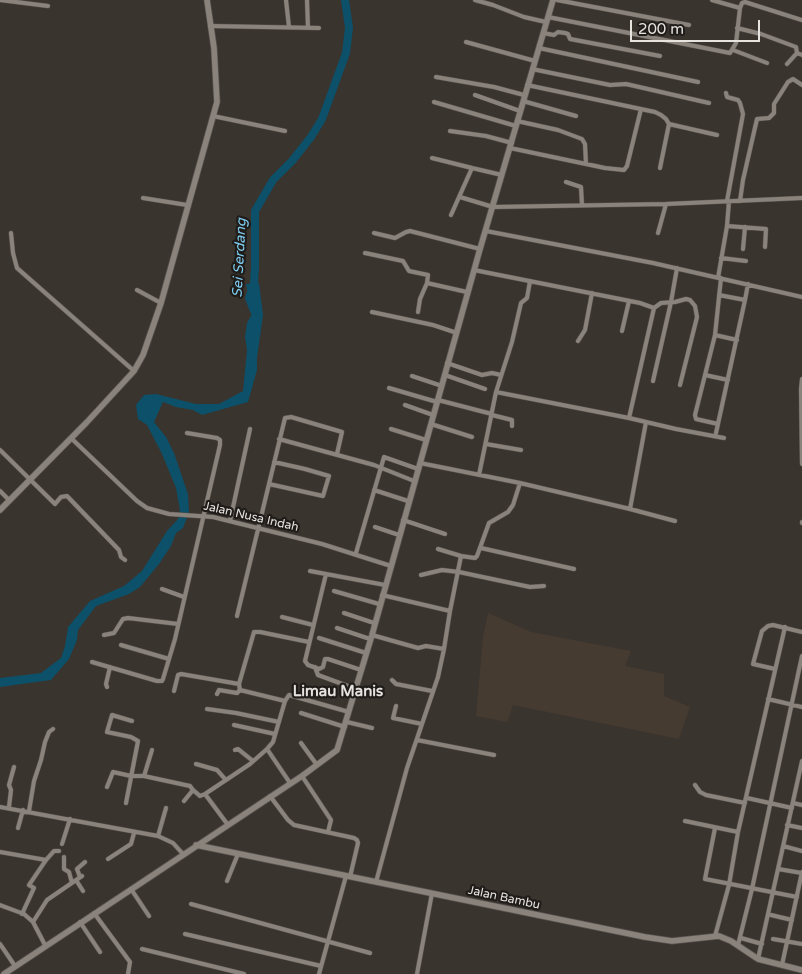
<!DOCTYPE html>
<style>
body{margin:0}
#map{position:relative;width:802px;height:974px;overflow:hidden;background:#3a342e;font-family:"Varela Round",sans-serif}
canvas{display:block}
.scale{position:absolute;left:630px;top:20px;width:130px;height:22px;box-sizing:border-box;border:2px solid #e7e4e0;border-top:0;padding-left:6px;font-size:15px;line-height:18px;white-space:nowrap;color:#e7e4e0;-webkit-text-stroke:4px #1f1c19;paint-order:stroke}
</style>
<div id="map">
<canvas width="802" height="974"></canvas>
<div class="scale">200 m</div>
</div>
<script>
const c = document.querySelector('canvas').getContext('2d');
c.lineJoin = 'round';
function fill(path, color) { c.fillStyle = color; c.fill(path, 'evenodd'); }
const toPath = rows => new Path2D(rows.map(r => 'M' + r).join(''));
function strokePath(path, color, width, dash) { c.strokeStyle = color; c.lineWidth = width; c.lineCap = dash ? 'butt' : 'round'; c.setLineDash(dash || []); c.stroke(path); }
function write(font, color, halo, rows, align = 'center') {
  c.font = font + ' "Varela Round",sans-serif'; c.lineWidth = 4.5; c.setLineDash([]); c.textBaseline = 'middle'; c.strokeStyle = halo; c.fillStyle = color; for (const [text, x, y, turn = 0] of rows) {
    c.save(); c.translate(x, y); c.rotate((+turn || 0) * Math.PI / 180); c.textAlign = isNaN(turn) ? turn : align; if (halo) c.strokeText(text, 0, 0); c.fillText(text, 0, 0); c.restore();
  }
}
const built = toPath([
 [488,613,531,632,631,651,625,666,664,674,664,696,690,707,679,739,513,705,507,722,476,716,483,637]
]);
const water = toPath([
 [259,283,263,315,257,358,257,370,248,402,202,415,193,410,176,407,163,402,154,422,166,437,174,453,188,494,189,512,183,528,176,533,171,546,159,564,140,587,129,594,96,606,78,630,77,640,69,659,51,680,0,687,0,678,41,673,61,658,65,646,68,627,90,601,124,586,142,571,167,531,178,519,180,510,176,488,162,454,147,425,138,419,136,405,144,395,156,394,196,404,219,404,243,391,247,350,245,337,247,323,252,314,246,284]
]);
const river = toPath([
 [254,311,249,298,254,283,255,267,255,211,273,180,292,161,311,137,322,119,346,53,349,28,345,0]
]);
const street = toPath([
 [0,0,48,6],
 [286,0,289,27],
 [307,0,308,28],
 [475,0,493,5,524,17,546,22],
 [557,0,689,25],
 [740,8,742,3,745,2,802,20],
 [548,17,730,53,736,43,740,8,712,0],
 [210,26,319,28],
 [737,28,761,34,796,47,797,53],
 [543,33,554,35,558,32,565,33,568,34,570,39,660,56],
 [466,42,535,61],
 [539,48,698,82],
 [733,50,767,63],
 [787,64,797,53,802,55],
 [532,69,610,85,626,84,709,103],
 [436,77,494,87,524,95],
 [527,85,655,112,661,115,666,119,669,124,660,168],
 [726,93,727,97,738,100,740,103,743,114,727,201],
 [475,95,520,111],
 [523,101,576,116],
 [434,102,516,126],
 [213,116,285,131],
 [517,121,558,130,582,139,585,144,586,164],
 [669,124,717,135],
 [450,131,486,136,512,143],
 [510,148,605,168,624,170,627,166,641,109],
 [432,158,472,168],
 [566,182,581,187,582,205],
 [460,197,493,207,666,204,802,198],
 [143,198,187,205],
 [740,201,743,180,757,119,769,118,774,113,774,104,788,82,793,79,802,85],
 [451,215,472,168,502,175],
 [727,226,766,229,765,247],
 [486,231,653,263,802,297],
 [11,233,13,253,17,268,134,371],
 [374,233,395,238,406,232,410,231,480,249],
 [658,233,666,204],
 [743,249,745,227],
 [365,253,403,261,409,271,428,275,427,283],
 [721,258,746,261],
 [474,270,640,303,654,308,629,418],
 [718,278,727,226,729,201],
 [137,290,161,303],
 [745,300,748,284],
 [654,308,661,303,675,302,686,299,690,300,695,306,697,317,680,385],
 [372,312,433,325,457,333],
 [418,312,420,299,427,283,467,292],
 [622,331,629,301],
 [715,335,737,340],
 [578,341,585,330,592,293],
 [447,363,482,375,492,373,501,375],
 [445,375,485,389],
 [705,375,728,380],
 [412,376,442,386],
 [802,379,801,389,802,464],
 [653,381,671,302,677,268],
 [389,388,437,402],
 [496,392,629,418,676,429,724,438],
 [438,400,492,414],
 [405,405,433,415],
 [492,415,512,420,512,426],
 [431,424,472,437],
 [718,424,696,419,695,415,715,335,721,278],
 [391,429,426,440],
 [716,433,745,300,719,295],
 [72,439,137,501,147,508,169,514,213,517,322,544,391,566],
 [279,439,374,465,414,481],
 [486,444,521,450],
 [0,450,55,504,61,497,67,496,119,550,121,557,125,560],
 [420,463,520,483,630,509,646,422],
 [479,475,496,392,512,342,521,303,527,298,530,281],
 [269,484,323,496,329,476,305,469,274,462],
 [374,490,408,501],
 [0,491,9,500],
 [630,509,675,521],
 [403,520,445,534],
 [230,521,250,429],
 [802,522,802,523],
 [375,527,399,535],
 [481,548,574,569],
 [438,549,461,556,450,611,444,649],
 [356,553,384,457,418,469],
 [461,556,475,558,477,556,489,523,508,512,513,505,520,483],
 [310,571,385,585],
 [326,574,305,661,308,665,319,669,323,667,325,659,328,659,361,670],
 [421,575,442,570,459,572,530,587,544,586],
 [162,589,184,597],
 [334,591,379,604],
 [382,595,450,611],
 [344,613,374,623],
 [237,616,285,418,291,417,342,432,337,454],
 [282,617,313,625],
 [337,628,370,639],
 [104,635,114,633,123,619,128,618,178,624],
 [372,635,418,648,426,646,444,649,438,677,407,768,376,882],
 [319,638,366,653],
 [121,645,169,659],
 [92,662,157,681,162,681,163,679,175,639,220,445,220,440,217,438,187,433],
 [315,667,318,675,356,689],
 [775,669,753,664,762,631,768,626,773,625,802,632],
 [392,680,396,684,432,691],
 [107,687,106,684,110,667],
 [240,690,239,684,254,632,260,632,309,642],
 [174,691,178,675,181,674,239,684],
 [217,694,219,690,237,693,240,690,285,701],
 [768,699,802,707],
 [396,706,393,718,422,724],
 [207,709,236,713,279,722],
 [301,713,345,727],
 [347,722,372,728],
 [234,725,275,734],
 [417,740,494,755],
 [301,743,317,765],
 [267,749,290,783],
 [235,750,238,749,253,761],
 [196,764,217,770,225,779],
 [144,776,152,750],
 [302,776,331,820,328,832],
 [695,785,700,792,706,795,745,803],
 [107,787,113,772,131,776,144,776,190,786,193,790,184,801],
 [193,790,200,796,205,794,250,764,267,749,273,742,285,701,289,695,349,712],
 [205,794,228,825],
 [270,796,288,820,294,825,354,838,357,840,358,843,350,877],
 [747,798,792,808],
 [126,803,138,741,131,737,107,732,112,715,132,721],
 [793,803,802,805],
 [0,807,158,836,173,843,183,854],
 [9,807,11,790,9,785,14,767],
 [29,811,34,781,41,760,45,742,49,732,53,729],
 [685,821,738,832],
 [787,825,802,828],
 [18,828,23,810],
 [715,828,705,879,797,897],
 [158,836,166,808],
 [62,844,70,819],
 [783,846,802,851],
 [0,852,46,860,29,885,34,888,22,914],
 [64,857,64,869,69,872,72,883],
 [108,859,131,844,134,833],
 [46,860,54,851,59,851],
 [778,869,802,873],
 [80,877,77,869,85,862],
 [76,880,83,891],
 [227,881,238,854],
 [131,889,149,916],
 [191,904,370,953],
 [0,905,24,914,33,922,45,945],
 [94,913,130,962,128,974],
 [771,915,792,920],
 [33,922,47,900,82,876],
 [80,922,100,952],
 [185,934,321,966],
 [715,936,729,885,738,832,785,627],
 [741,938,762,944],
 [773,939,802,944],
 [0,944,15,966],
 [738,945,752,889,802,656],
 [142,949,244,974],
 [758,959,802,761],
 [782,965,802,872],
 [319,974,346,876],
 [417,974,432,893]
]);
const secondary = toPath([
 [0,510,87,422,134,371,143,355,161,303,217,102,214,48,207,0],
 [196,845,645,937,672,941,719,936,731,941,758,959,802,970],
 [4,974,302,776,337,750,372,635,480,249,553,0]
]);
const streetNames = [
 ["Jalan Nusa Indah",251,517,13],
 ["Jalan Bambu",504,898,12]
];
const waterNames = [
 ["Sei Serdang",240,258,-87]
];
const quarterNames = [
 ["Limau Manis",338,692]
];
fill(built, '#463b30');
fill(water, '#0d5069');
strokePath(river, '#0d5069', 8);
strokePath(street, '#58534f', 5);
strokePath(secondary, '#58534f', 7);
strokePath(street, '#8a837c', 4);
strokePath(secondary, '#8a837c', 5.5);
write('12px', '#e7e4e0', '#1f1c19', streetNames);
write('italic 14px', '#7eccf0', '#1f1c19', waterNames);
write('bold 15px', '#e7e4e0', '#1f1c19', quarterNames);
</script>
